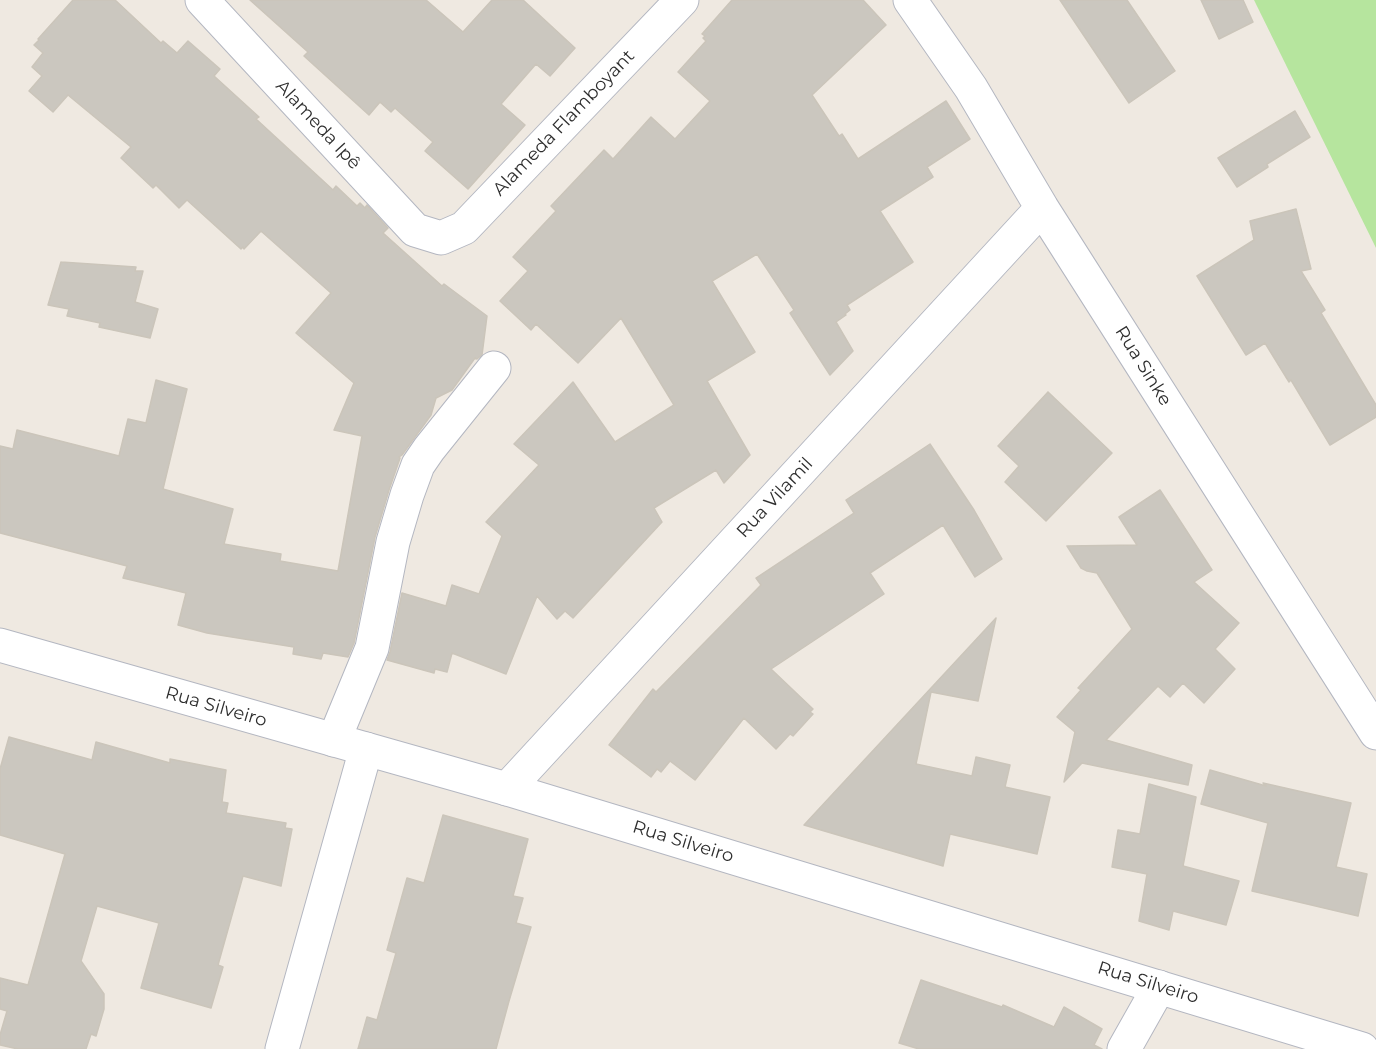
<!DOCTYPE html>
<meta charset="utf-8">
<style>
body{margin:0}
canvas{display:block;background:#efe9e1}
</style>
<canvas width="1376" height="1049"></canvas>
<script>
const c = document.querySelector('canvas').getContext('2d');
c.lineJoin = 'round';
function fill(path, color) { c.fillStyle = color; c.fill(path, 'evenodd'); }
const toPath = rows => new Path2D(rows.map(r => 'M' + r).join(''));
function strokePath(path, color, width, dash) { c.strokeStyle = color; c.lineWidth = width; c.lineCap = dash ? 'butt' : 'round'; c.setLineDash(dash || []); c.stroke(path); }
function write(font, color, halo, rows, align = 'center') {
  c.font = font + ' Montserrat,sans-serif'; c.lineWidth = 4.5; c.setLineDash([]); c.textBaseline = 'middle'; c.strokeStyle = halo; c.fillStyle = color; for (const [text, x, y, turn = 0] of rows) {
    c.save(); c.translate(x, y); c.rotate((+turn || 0) * Math.PI / 180); c.textAlign = isNaN(turn) ? turn : align; if (halo) c.strokeText(text, 0, 0); c.fillText(text, 0, 0); c.restore();
  }
}
const green = toPath([
 [1254,0,1376,0,1376,248]
]);
const building = toPath([
 [73,0,115,0,161,43,163,41,177,53,188,41,220,69,214,76,259,117,256,119,333,190,336,186,357,206,360,203,365,208,367,205,388,228,383,233,442,286,444,284,487,316,482,355,477,359,475,358,452,390,436,398,431,415,402,455,399,457,400,458,389,490,375,537,354,643,348,657,323,653,321,659,293,654,294,647,207,633,178,625,186,593,123,578,127,566,0,533,0,446,13,449,17,430,119,456,128,419,146,423,156,380,187,389,163,489,233,509,224,544,281,554,280,561,338,571,362,436,334,430,354,383,296,333,331,293,261,231,244,249,243,247,241,249,187,200,179,208,156,185,153,188,121,158,131,147,68,95,53,112,29,91,42,76,32,67,43,53,34,45,39,40,38,39,73,0],
 [250,0,426,0,463,32,492,0,523,0,575,48,550,76,536,64,501,104,525,125,468,189,425,151,433,142,395,108,391,112,380,102,369,115,304,56,308,52,250,0],
 [732,0,863,0,886,25,812,95,839,136,842,134,858,159,946,101,970,139,927,167,933,177,880,211,913,262,847,305,850,310,845,314,846,315,836,322,853,351,830,375,790,313,794,310,757,254,712,281,755,352,707,381,750,455,724,483,716,470,654,508,662,522,573,618,565,611,557,619,537,596,506,674,452,653,447,672,435,669,434,673,387,660,390,652,402,593,446,606,452,585,479,594,502,536,486,522,539,465,514,444,573,382,615,442,674,405,621,318,578,363,536,324,531,330,500,301,528,271,513,257,556,211,551,206,604,150,613,159,651,117,675,139,710,101,678,72,706,41,703,38,705,36,702,34,732,0],
 [1060,0,1127,0,1175,71,1129,103,1060,0],
 [1201,0,1243,0,1253,22,1219,39,1201,0],
 [1295,111,1310,137,1267,164,1268,167,1237,187,1218,158,1295,111],
 [1296,209,1311,269,1301,271,1325,310,1321,313,1376,405,1376,417,1330,445,1291,380,1289,382,1265,343,1246,355,1197,276,1254,240,1250,221,1296,209],
 [61,262,136,267,135,271,143,271,135,302,158,309,150,338,99,327,100,323,67,316,69,309,48,305,61,262],
 [1048,392,1112,453,1046,521,1005,482,1019,466,998,446,1048,392],
 [930,444,974,510,1002,559,975,577,943,525,870,573,884,594,771,669,813,709,810,712,813,714,793,736,790,734,776,749,744,718,695,780,670,761,661,772,657,769,651,777,609,745,653,689,656,692,761,585,756,578,854,513,846,500,930,444],
 [1160,490,1212,570,1194,582,1239,623,1215,649,1235,669,1204,703,1183,683,1170,697,1158,686,1106,740,1192,765,1188,785,1082,763,1064,782,1075,732,1057,717,1081,690,1078,688,1132,629,1097,573,1087,571,1081,568,1067,546,1137,545,1119,517,1160,490],
 [996,618,978,701,931,692,916,764,972,776,976,757,1010,765,1005,787,1050,797,1037,854,950,834,943,866,804,825,996,618],
 [9,737,92,760,96,742,170,763,170,759,226,770,222,802,228,803,226,813,286,823,285,828,292,829,281,886,243,876,218,965,223,967,211,1008,141,988,159,923,97,906,81,961,104,994,104,1009,96,1036,91,1034,86,1049,18,1049,0,1045,0,1035,7,1011,0,1009,0,978,28,985,65,854,0,835,0,769,9,737],
 [1210,770,1266,786,1263,783,1351,803,1336,867,1367,874,1358,916,1252,891,1268,823,1201,804,1210,770],
 [1149,784,1196,797,1183,866,1239,881,1226,925,1173,911,1169,930,1139,921,1147,874,1112,867,1118,830,1140,834,1149,784],
 [443,815,528,839,513,896,523,898,516,923,531,927,509,1001,496,1049,358,1049,367,1017,377,1020,396,953,387,950,407,878,424,883,443,815],
 [921,980,1002,1007,1003,1005,1054,1027,1064,1007,1102,1029,1094,1045,1102,1049,919,1049,899,1043,921,980]
]);
const minor = toPath([
 [202,0,415,230,441,238,464,228,682,0],
 [910,0,971,88,1042,208,1376,733],
 [334,740,372,648,393,542,407,495,418,465,429,449,494,368],
 [507,789,1042,208],
 [282,1049,366,749],
 [1124,1049,1159,987]
]);
const tertiary = toPath([
 [0,645,507,789,1362,1049]
]);
const streetNames = [
 ["Alameda Flamboyant",564,123,-46],
 ["Alameda Ipê",318,125,47],
 ["Rua Sinke",1143,366,58],
 ["Rua Vilamil",775,498,-47],
 ["Rua Silveiro",216,707,16],
 ["Rua Silveiro",683,842,17],
 ["Rua Silveiro",1148,983,17]
];
fill(green, '#b6e59e');
fill(building, '#cbc7bf');
strokePath(building, '#cbc5ba', 1.5);
strokePath(minor, '#b4b7c1', 35);
strokePath(tertiary, '#b4b7c1', 35);
strokePath(minor, '#fff', 33);
strokePath(tertiary, '#fff', 33);
write('18px', '#2e2e2e', '#fff', streetNames);
</script>
